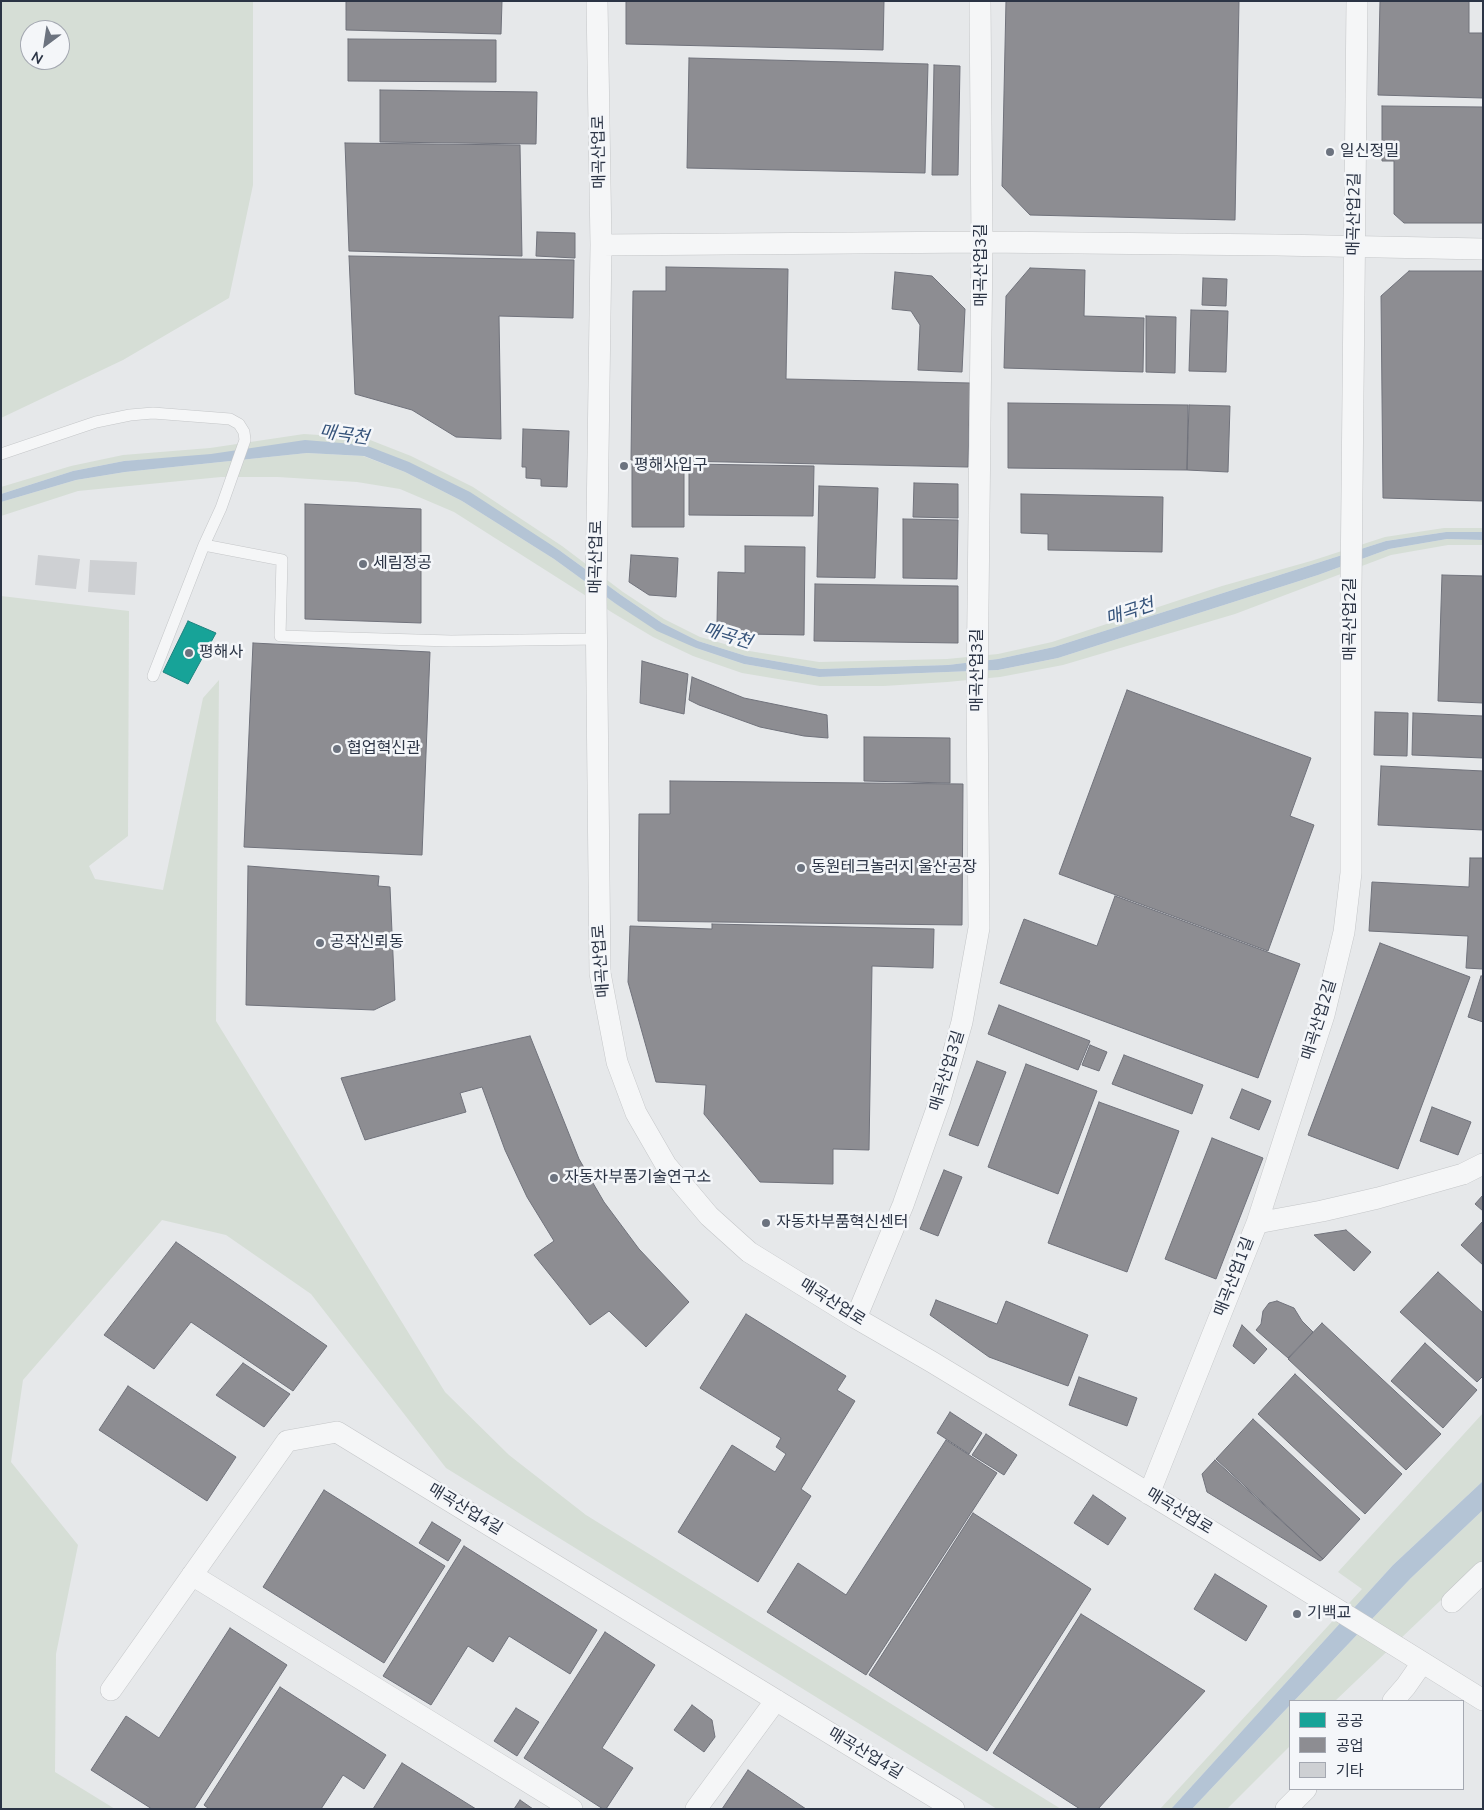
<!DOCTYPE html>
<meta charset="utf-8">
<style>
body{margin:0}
#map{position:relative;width:1484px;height:1810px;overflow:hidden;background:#e6e8ea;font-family:"Nunito Sans","Noto Sans KR",sans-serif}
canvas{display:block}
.frame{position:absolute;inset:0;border:2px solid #2b3445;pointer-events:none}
.legend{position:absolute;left:1289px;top:1700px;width:175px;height:90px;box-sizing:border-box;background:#f4f6f9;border:1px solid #a4a8b1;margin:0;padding:6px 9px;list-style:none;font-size:15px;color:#2b3445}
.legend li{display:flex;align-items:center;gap:10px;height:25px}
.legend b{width:25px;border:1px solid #a4a8b1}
.north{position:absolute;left:20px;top:20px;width:50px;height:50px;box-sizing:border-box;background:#f4f6f9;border:1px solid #a4a8b1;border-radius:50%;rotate:211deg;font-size:14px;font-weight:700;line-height:20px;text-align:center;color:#2b3445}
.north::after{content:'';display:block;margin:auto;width:18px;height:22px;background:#6c737f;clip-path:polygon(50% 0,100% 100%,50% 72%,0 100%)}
</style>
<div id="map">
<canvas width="1484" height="1810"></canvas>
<div class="frame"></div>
<ul class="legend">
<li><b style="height:14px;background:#17a398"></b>공공</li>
<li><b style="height:14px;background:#8d8d92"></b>공업</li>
<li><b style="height:14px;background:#ced0d3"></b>기타</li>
</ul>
<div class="north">N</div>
</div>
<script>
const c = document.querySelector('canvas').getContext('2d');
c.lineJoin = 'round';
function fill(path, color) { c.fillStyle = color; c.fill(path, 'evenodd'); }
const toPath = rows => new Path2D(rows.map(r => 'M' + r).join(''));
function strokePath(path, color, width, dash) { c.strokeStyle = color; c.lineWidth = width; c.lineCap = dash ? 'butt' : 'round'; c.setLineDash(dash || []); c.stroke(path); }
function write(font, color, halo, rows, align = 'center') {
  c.font = font + ' "Nunito Sans","Noto Sans KR",sans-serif'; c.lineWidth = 5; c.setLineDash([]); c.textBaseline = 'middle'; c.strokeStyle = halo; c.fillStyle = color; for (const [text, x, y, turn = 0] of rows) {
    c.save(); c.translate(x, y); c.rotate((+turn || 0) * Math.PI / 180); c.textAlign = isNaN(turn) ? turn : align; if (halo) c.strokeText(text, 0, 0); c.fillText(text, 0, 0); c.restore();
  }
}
const green = toPath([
 [1,1,253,1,253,185,229,298,123,360,1,418],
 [30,30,60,30,60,60,30,60],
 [304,434,365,438,411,456,473,487,562,546,623,592,664,619,700,637,749,651,819,662,947,659,998,654,1052,642,1222,586,1311,561,1385,537,1444,528,1483,528,1483,532,1446,532,1386,541,1054,647,998,659,948,665,820,669,746,656,698,641,662,623,621,595,559,550,365,445,124,461,73,471,1,494,1,487,71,466,123,455,210,448],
 [307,453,363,456,405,472,462,501,554,559,616,604,696,648,744,664,819,677,998,670,1058,658,1318,575,1389,549,1447,539,1483,540,1483,545,1448,545,1391,555,1235,614,1063,665,1000,677,947,682,884,686,820,686,742,673,693,656,653,637,613,613,454,512,400,489,357,482,278,477,221,477,78,491,1,516,1,502,76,480,125,472],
 [1,596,129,611,128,836,89,866,95,879,163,890,203,698,219,680,216,1021,445,1392,509,1455,586,1515,1061,1809,997,1809,446,1468,311,1294,226,1235,162,1220,23,1380,11,1462,78,1545,56,1654,55,1772,115,1809,1,1809],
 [1483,1413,1483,1481,1393,1565,1171,1809,1160,1809,1362,1589,1338,1572],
 [1483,1510,1483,1560,1335,1701,1294,1701,1411,1578],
 [1290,1705,1290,1746,1227,1809,1192,1809]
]);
const water = toPath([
 [305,440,365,445,409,462,470,492,559,550,621,595,662,623,698,641,746,656,820,669,948,665,998,659,1054,647,1386,541,1446,532,1483,532,1483,540,1447,539,1389,549,1318,575,1058,658,998,670,819,677,744,664,696,648,657,631,616,604,554,559,462,501,405,472,364,456,307,453,125,472,76,480,1,502,1,494,73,471,124,461,211,454],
 [1483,1481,1483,1510,1411,1578,1294,1701,1290,1701,1290,1705,1192,1809,1171,1809,1393,1565]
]);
const public = toPath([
 [188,621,216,633,188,684,163,672,188,621]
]);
const industry = toPath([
 [346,1,502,1,501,34,346,30,346,1],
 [626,1,884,1,883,50,626,44,626,1],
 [1006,1,1239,1,1235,220,1030,215,1002,186,1006,1],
 [1380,1,1469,1,1469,33,1483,33,1483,98,1378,95,1380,1],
 [348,39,496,40,496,82,348,81,348,39],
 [689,58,928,64,925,173,687,168,689,58],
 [934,65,960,66,958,175,932,175,934,65],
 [380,90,537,92,536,144,380,142,380,90],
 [1382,106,1483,107,1483,223,1404,223,1394,214,1394,161,1382,161,1382,106],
 [345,143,520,145,522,256,349,251,345,143],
 [537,232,575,233,575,258,536,256,537,232],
 [349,256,574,260,573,318,499,316,501,439,456,437,412,410,355,394,349,256],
 [666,267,788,269,786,379,970,383,968,467,631,460,633,291,666,291,666,267],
 [1030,268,1085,270,1084,316,1144,318,1143,372,1004,368,1006,296,1030,268],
 [1409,271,1483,271,1483,501,1383,498,1381,296,1409,271],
 [895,272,932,276,965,309,962,372,918,370,920,325,911,311,892,309,895,272],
 [1203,278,1227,279,1226,306,1202,305,1203,278],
 [1191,310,1228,311,1226,372,1189,371,1191,310],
 [1146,316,1176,317,1175,373,1146,372,1146,316],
 [1008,403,1188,405,1187,470,1008,468,1008,403],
 [1189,405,1230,406,1228,472,1187,470,1189,405],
 [523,429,569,431,567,487,541,486,541,479,526,478,526,467,522,467,523,429],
 [632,464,684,464,684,527,632,527,632,464],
 [689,464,814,466,813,516,689,515,689,464],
 [914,483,958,484,958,518,913,517,914,483],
 [819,486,878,488,875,578,817,577,819,486],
 [1021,494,1163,497,1162,552,1048,550,1048,534,1021,533,1021,494],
 [305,504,421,509,421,623,305,619,305,504],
 [903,519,958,520,957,579,903,578,903,519],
 [745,546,805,547,804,635,746,634,717,624,718,572,745,573,745,546],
 [631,555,678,558,676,597,649,595,629,582,631,555],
 [1442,575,1483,576,1483,703,1438,701,1442,575],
 [815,584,958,586,958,643,814,641,815,584],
 [253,643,430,652,422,855,244,847,253,643],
 [642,661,688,674,684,714,640,703,642,661],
 [692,677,744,698,827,715,828,738,804,736,760,727,699,705,689,700,692,677],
 [1127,690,1311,758,1290,816,1314,825,1268,951,1059,874,1127,690],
 [1375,712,1408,713,1407,756,1374,755,1375,712],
 [1413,713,1483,716,1483,758,1412,755,1413,713],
 [864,737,950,738,950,783,864,781,864,737],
 [1381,766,1483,771,1483,830,1378,825,1381,766],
 [670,781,963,784,962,925,638,921,639,814,670,814,670,781],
 [1470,858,1483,858,1483,969,1466,968,1468,936,1369,931,1372,882,1469,887,1470,858],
 [248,866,379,876,378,886,390,887,395,1000,374,1010,246,1005,248,866],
 [1115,896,1300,964,1258,1078,1000,983,1024,919,1097,946,1115,896],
 [712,924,934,929,933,968,872,966,869,1150,833,1149,833,1184,760,1182,704,1114,706,1085,656,1082,628,982,630,926,712,929,712,924],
 [1380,943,1470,977,1398,1169,1308,1135,1380,943],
 [1481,976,1483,976,1483,1022,1468,1017,1481,976],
 [999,1005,1090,1041,1078,1070,988,1034,999,1005],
 [530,1036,579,1159,604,1202,639,1249,689,1302,646,1347,609,1311,590,1325,534,1255,554,1241,527,1197,505,1150,482,1087,460,1093,466,1112,365,1140,341,1078,530,1036],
 [1090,1045,1107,1052,1099,1071,1082,1065,1090,1045],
 [1124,1055,1203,1085,1192,1114,1112,1084,1124,1055],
 [977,1061,1006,1072,978,1146,949,1135,977,1061],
 [1026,1064,1097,1091,1058,1194,988,1167,1026,1064],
 [1242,1089,1271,1101,1259,1130,1230,1118,1242,1089],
 [1099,1102,1179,1131,1127,1272,1048,1243,1099,1102],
 [1432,1107,1471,1122,1458,1155,1420,1141,1432,1107],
 [1212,1138,1263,1158,1216,1279,1165,1259,1212,1138],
 [944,1170,962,1177,938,1236,920,1229,944,1170],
 [1483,1195,1483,1211,1475,1204,1483,1195],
 [1483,1221,1483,1265,1461,1245,1483,1221],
 [1346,1230,1371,1252,1354,1271,1314,1235,1346,1230],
 [176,1242,327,1346,293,1391,191,1322,154,1369,104,1335,176,1242],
 [1438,1272,1483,1313,1483,1376,1477,1382,1400,1312,1438,1272],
 [936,1300,997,1324,1006,1301,1088,1335,1068,1386,989,1357,930,1315,936,1300],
 [1277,1301,1294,1308,1302,1321,1313,1332,1288,1358,1256,1330,1261,1324,1263,1311,1269,1303,1277,1301],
 [746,1314,846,1376,837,1390,855,1401,801,1489,811,1496,758,1582,678,1532,732,1445,775,1472,786,1454,776,1447,781,1438,700,1388,746,1314],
 [1322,1323,1441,1434,1406,1470,1288,1359,1322,1323],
 [1242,1325,1267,1349,1254,1364,1233,1346,1242,1325],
 [1425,1343,1477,1390,1443,1428,1391,1381,1425,1343],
 [243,1363,290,1394,264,1427,216,1395,243,1363],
 [1295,1374,1402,1474,1365,1514,1258,1414,1295,1374],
 [1079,1377,1137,1398,1127,1426,1069,1405,1079,1377],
 [128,1386,236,1457,207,1501,99,1430,128,1386],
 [950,1412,982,1433,969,1454,937,1433,950,1412],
 [1253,1419,1360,1519,1323,1559,1216,1459,1253,1419],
 [986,1434,1017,1455,1004,1475,972,1455,986,1434],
 [946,1440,997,1473,866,1675,767,1612,798,1563,846,1595,946,1440],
 [1215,1460,1323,1559,1320,1561,1207,1492,1202,1474,1215,1460],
 [324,1490,445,1566,384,1663,263,1587,324,1490],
 [1093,1495,1126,1518,1108,1545,1074,1523,1093,1495],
 [973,1513,1091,1589,987,1751,869,1675,973,1513],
 [432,1522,461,1540,448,1561,419,1543,432,1522],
 [464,1546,597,1630,570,1674,509,1636,493,1662,468,1646,431,1705,383,1676,464,1546],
 [1215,1574,1267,1606,1246,1641,1194,1609,1215,1574],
 [1081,1614,1205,1691,1098,1809,1080,1809,993,1753,1081,1614],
 [230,1628,287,1665,194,1809,152,1809,91,1770,126,1716,159,1738,230,1628],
 [605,1632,655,1665,602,1748,633,1768,606,1809,603,1809,524,1758,605,1632],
 [280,1687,386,1755,364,1789,343,1775,321,1809,209,1809,204,1805,280,1687],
 [692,1705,712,1720,715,1737,704,1752,674,1730,692,1705],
 [516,1708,539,1722,517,1756,494,1741,516,1708],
 [402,1763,476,1809,373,1809,402,1763],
 [748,1770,806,1809,722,1809,748,1770],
 [520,1800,533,1809,514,1809,520,1800]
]);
const building = toPath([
 [38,555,80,559,76,589,35,585],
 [90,560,137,562,135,595,88,592]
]);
const service = toPath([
 [1,454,96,422,130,415,153,413,230,419,239,424,244,432,245,440,221,508,204,545],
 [153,676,204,545,282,560,280,636,451,641,597,639]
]);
const minor = toPath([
 [597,1,601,245,596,594,600,973,617,1062,636,1113,666,1165,709,1216,749,1252,856,1318,932,1362,1214,1533,1483,1700],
 [601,245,982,242,1277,245,1483,249],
 [1257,1223,1324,1015,1344,932,1351,873,1351,589,1357,1],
 [856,1318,903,1205,940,1100,962,1022,979,928,977,697,982,242,980,1],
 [1149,1494,1257,1223,1322,1211,1378,1198,1463,1174,1483,1164],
 [192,1575,572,1809],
 [1452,1602,1483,1572],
 [111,1690,287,1441,337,1432,954,1809],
 [1393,1701,1406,1686,1422,1663],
 [696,1809,776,1700],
 [1286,1809,1306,1789]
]);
const markers = [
 [1330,152,5,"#6c737f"],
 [624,466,5,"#6c737f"],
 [363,564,5,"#6c737f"],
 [189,653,5,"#6c737f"],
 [337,749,5,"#6c737f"],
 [801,868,5,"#6c737f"],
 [320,943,5,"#6c737f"],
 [554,1178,5,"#6c737f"],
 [766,1223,5,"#6c737f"],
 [1297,1614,5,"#6c737f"]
];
const streetNames = [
 ["매곡산업로",600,152,-91],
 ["매곡산업2길",1355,214,-89],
 ["매곡산업3길",982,265,-90],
 ["매곡산업로",597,557,-89],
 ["매곡산업2길",1351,619,-90],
 ["매곡산업3길",978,670,-90],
 ["매곡산업로",602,961,-94],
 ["매곡산업2길",1320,1020,-73],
 ["매곡산업3길",948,1071,-73],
 ["매곡산업1길",1235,1277,-69],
 ["매곡산업로",832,1303,32],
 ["매곡산업4길",465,1510,31],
 ["매곡산업로",1179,1512,31],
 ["매곡산업4길",865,1754,31]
];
const poiNames = [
 ["일신정밀",1340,152],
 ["평해사입구",634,466],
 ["세림정공",373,564],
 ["평해사",199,653],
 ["협업혁신관",347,749],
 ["동원테크놀러지 울산공장",811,868],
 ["공작신뢰동",330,943],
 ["자동차부품기술연구소",564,1178],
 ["자동차부품혁신센터",776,1223],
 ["기백교",1307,1614]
];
const waterNames = [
 ["매곡천",344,436,8],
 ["매곡천",1130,613,-18],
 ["매곡천",727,637,17]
];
fill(green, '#d6ded6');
fill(water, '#b4c4d5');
fill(public, '#17a398');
strokePath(public, '#1d827f', 1);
fill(industry, '#8d8d92');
strokePath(industry, '#70727b', 1);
fill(building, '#ced0d3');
strokePath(service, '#c4c6c8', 12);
strokePath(minor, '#c4c6c8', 22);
strokePath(service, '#f5f6f7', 11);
strokePath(minor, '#f5f6f7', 21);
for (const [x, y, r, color] of markers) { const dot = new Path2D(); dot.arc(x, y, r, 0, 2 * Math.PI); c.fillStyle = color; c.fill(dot); strokePath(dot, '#f4f6f9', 2); }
write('16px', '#2b3445', '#f4f6f9', streetNames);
write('16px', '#2b3445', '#f4f6f9', poiNames, 'left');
write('italic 18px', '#34527a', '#f4f6f9', waterNames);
</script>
